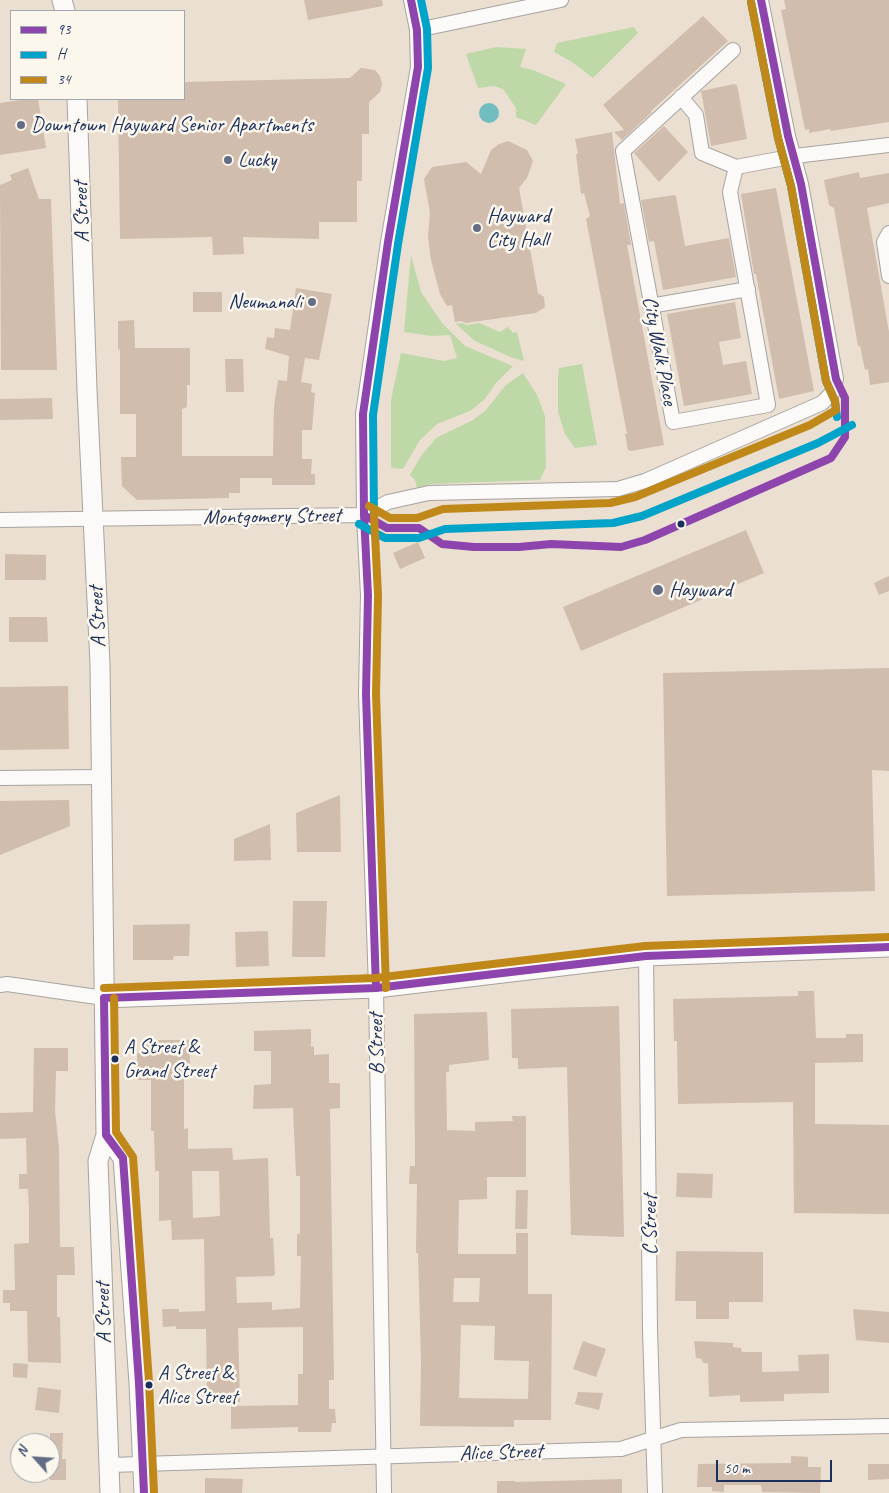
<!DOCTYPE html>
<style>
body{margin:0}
#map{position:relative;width:889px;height:1493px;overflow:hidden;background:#eadfd0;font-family:Caveat,sans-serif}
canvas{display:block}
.legend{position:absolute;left:10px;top:10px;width:175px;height:90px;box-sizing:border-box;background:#fbf7ec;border:1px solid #a1a7b3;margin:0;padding:6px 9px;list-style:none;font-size:15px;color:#1b2f5e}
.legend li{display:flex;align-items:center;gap:10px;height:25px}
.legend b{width:25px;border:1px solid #a1a7b3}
.north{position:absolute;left:10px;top:1433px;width:50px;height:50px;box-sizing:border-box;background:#fbf7ec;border:1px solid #a1a7b3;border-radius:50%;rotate:296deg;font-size:14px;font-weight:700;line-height:20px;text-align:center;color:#1b2f5e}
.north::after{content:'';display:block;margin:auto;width:18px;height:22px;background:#636d86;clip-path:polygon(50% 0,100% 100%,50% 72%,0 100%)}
.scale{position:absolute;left:716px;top:1460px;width:116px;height:22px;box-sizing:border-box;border:2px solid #1b2f5e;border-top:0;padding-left:6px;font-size:15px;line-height:18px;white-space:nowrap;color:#1b2f5e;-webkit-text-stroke:4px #fbf7ec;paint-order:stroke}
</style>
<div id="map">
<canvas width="889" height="1493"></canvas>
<ul class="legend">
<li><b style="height:6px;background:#8e44ad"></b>93</li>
<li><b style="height:6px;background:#01a3c8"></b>H</li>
<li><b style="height:6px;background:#c08818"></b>34</li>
</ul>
<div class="north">N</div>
<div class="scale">50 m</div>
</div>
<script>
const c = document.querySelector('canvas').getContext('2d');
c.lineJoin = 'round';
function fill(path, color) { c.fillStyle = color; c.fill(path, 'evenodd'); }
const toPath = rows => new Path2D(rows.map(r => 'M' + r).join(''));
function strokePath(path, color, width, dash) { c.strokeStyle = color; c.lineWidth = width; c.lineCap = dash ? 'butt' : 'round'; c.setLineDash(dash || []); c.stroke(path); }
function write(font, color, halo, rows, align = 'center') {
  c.font = font + ' Caveat,sans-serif'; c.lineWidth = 5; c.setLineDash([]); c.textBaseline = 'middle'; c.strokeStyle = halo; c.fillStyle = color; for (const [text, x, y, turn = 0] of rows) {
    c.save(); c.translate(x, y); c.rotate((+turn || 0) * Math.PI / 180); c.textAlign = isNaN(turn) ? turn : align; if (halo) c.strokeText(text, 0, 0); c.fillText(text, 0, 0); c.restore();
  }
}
const green = toPath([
 [634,27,638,33,593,78,572,62,554,52,557,43],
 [496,47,526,49,520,67,533,70,566,84,536,125,516,117,516,108,503,89,494,86,478,88,466,54],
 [411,255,421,292,442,323,465,346,513,366,495,384,485,399,470,411,437,424,420,440,403,469,391,468,391,400,401,353,444,361,457,358,450,335,432,336,404,332],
 [462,323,467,325,479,323,500,332,508,327,513,333,517,332,524,361,513,358,475,341,456,324],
 [582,364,597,445,575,448,565,434,558,412,558,376,559,368],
 [523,373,537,395,545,416,546,467,540,480,431,484,417,488,415,480,410,475,421,456,436,438,473,420,485,411,506,385]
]);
const water = toPath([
 '479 113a10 10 0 1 1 20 0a10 10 0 1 1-20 0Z'
]);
const building = toPath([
 [304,0,382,0,383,6,308,20],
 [784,0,889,0,889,122,831,131,830,129,809,133,809,129,805,130,781,10,786,9],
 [703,16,728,41,651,111,652,112,622,140,614,132,624,130,603,105],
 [361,68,375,70,380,76,382,84,380,92,369,102,369,134,362,134,362,181,357,181,357,222,319,222,319,239,243,237,244,254,213,255,212,237,120,239,118,99,184,99,184,82,350,78],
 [734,84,737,85,747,139,711,146,701,91],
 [27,99,38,99,46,148,0,155,0,103],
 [664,126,688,152,659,182,634,153],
 [612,132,620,204,624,203,631,245,627,245,664,445,631,451,628,450,625,434,627,434,586,219,590,216,584,193,581,194,576,154,578,154,575,139],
 [508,141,527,150,533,161,527,178,519,188,538,293,544,297,545,307,536,313,466,323,461,321,455,322,452,305,447,306,440,294,431,260,428,237,430,213,424,179,432,167,466,162,481,174,491,150,499,144],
 [28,168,39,199,51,199,57,370,1,370,0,185,12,180,10,175],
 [859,172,860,178,889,173,889,203,867,208,889,332,889,382,870,385,868,369,865,370,860,346,858,346,834,208,829,205,824,180],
 [776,188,814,391,779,399,756,274,754,274,741,194],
 [674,195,676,196,685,246,729,238,736,277,663,290,654,241,649,242,641,200],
 [296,288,332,294,319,360,305,358,301,382,312,384,311,392,315,393,312,430,302,430,302,459,312,459,311,474,315,474,315,485,272,485,272,478,240,478,240,493,229,493,229,498,137,500,122,486,121,457,136,457,136,414,120,414,120,349,118,350,118,321,134,320,135,348,190,348,190,385,187,385,187,407,182,409,182,456,273,456,274,406,278,380,287,381,289,356,265,349,267,337,274,338,275,328,290,330],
 [193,292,222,292,222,312,193,312],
 [735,302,741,338,719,342,723,365,746,361,752,394,684,406,667,314],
 [225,359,243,359,244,392,226,392],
 [52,398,53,419,0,420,0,399],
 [746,530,764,573,581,651,563,607],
 [418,542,425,558,400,569,393,553],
 [5,554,46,555,46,580,5,580],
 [889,576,889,591,879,595,874,583],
 [9,617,47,617,48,642,9,642],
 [889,668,889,771,872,770,875,891,667,896,663,673],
 [68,686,69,749,0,750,0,687],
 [340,795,341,852,297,852,296,813],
 [69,800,70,826,0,855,0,801],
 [270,824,271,860,234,861,234,839],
 [293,901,327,901,325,957,292,957],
 [190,924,189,956,174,956,173,960,133,960,133,925],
 [268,931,269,966,236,967,235,932],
 [798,991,814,991,816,1038,846,1038,846,1034,863,1034,863,1062,815,1063,815,1124,889,1125,889,1214,794,1213,793,1102,678,1104,677,1041,674,1041,673,999,798,996],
 [619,1006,624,1237,571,1235,567,1067,518,1069,518,1058,512,1058,511,1009],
 [487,1012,489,1060,449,1065,449,1072,446,1072,447,1130,475,1131,475,1122,513,1121,512,1116,526,1116,526,1177,487,1177,487,1199,459,1200,458,1254,516,1254,516,1233,528,1233,528,1294,552,1294,551,1420,514,1420,514,1427,420,1426,421,1361,418,1253,416,1253,417,1184,409,1184,410,1166,415,1166,414,1014],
 [454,1278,480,1278,479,1302,453,1302],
 [461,1325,495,1326,494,1360,529,1361,528,1399,459,1398],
 [311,1029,311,1047,314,1046,314,1055,329,1054,329,1083,340,1083,340,1108,330,1109,334,1380,329,1380,329,1409,335,1409,336,1423,332,1423,331,1432,298,1432,298,1427,231,1429,231,1406,298,1405,298,1374,303,1374,303,1327,238,1328,240,1402,207,1402,206,1329,176,1329,176,1326,163,1327,162,1309,179,1309,179,1312,205,1311,204,1239,172,1240,171,1220,159,1221,159,1171,155,1171,154,1131,151,1131,151,1080,137,1080,137,1053,142,1053,142,1040,189,1040,191,1079,184,1079,184,1129,188,1128,188,1149,232,1148,233,1160,268,1158,270,1238,273,1238,275,1274,273,1276,236,1277,237,1303,272,1302,272,1310,300,1308,301,1256,297,1256,297,1234,300,1234,300,1176,296,1176,293,1108,253,1109,254,1085,271,1084,271,1051,254,1051,254,1031],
 [192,1171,219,1171,220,1216,193,1218],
 [34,1048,68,1048,68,1071,56,1071,55,1111,59,1148,60,1247,74,1247,75,1275,57,1275,57,1317,60,1317,61,1363,28,1362,27,1311,10,1311,10,1303,3,1303,3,1290,15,1290,14,1244,29,1243,29,1208,28,1189,19,1189,19,1174,27,1174,26,1138,0,1139,0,1113,33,1112],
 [677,1173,713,1174,712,1198,676,1197],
 [516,1190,528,1190,527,1229,515,1229],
 [676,1251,763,1252,763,1302,729,1302,729,1319,696,1319,696,1301,675,1301],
 [853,1309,889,1312,889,1343,856,1340],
 [583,1341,606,1349,596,1377,573,1369],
 [694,1341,733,1343,733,1347,741,1348,742,1352,762,1352,762,1372,799,1371,798,1355,829,1354,829,1393,784,1394,784,1401,740,1402,740,1395,709,1397,708,1363,703,1363,702,1359,696,1358],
 [13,1363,28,1364,27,1378,13,1377],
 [38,1387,61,1390,59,1413,35,1410],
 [578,1392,603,1393,599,1410,575,1404],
 [50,1433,63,1433,62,1459,66,1459,66,1480,50,1480],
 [791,1456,808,1457,808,1467,821,1467,820,1493,762,1492,761,1485,724,1485,724,1492,712,1491,712,1487,697,1487,698,1464,791,1463],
 [868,1464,889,1464,889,1479,868,1480],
 [205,1478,243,1479,242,1493,205,1493],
 [622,1479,622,1493,515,1493,515,1482],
 [497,1481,515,1481,515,1493,497,1493]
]);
const street = toPath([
 [417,30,561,0],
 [733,50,623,151,673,422,768,405,730,192,736,167],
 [681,97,696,115,702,153,736,167,795,156,889,145],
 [889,233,884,242,889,276],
 [650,306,748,289],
 [0,520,364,515,388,502,429,493,618,489,645,481,822,403,832,393,836,379,801,184,788,136,761,0],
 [0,778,103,777],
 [646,956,650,1329,655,1493],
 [0,985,7,984,104,998],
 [110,1465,621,1449,681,1430,889,1426],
 [384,1493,376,988,366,694,368,595,364,515,363,414,388,242,418,67,417,30,411,0]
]);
const secondary = toPath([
 [62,0,65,11],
 [77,99,87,390,100,664,106,1135,98,1161,110,1493],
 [104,998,376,988,646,956,889,947],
 [106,1135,123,1158,139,1383,144,1493]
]);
const bus1 = toPath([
 [364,515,387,528,419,528,442,544,474,547,519,547,551,544,621,547,645,540,831,458,845,437,845,398,836,379,801,184,788,136,761,0],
 [376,988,366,694,368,595,364,515,363,414,388,242,418,67,417,30,411,0],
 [104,998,376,988,646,956,889,947],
 [104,998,106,1135,123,1158,139,1383,144,1493]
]);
const bus2 = toPath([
 [751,2,778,138,791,186,826,381,835,401,837,417],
 [374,515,373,415,398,244,428,68,427,29,421,0],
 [359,524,385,538,419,538,445,529,613,523,642,516,818,443,852,425]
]);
const bus3 = toPath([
 [369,506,390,518,417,518,443,509,610,503,635,497,810,425,836,410,835,401,826,381,791,186,778,138,751,2],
 [374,515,378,595,376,694,386,988],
 [104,988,375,978,645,946,889,937],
 [114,998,116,1132,133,1157,149,1382,154,1493]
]);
const markers = [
 [21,125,5,"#636d86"],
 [228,160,5,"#636d86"],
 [477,228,5,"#636d86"],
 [312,302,5,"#636d86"],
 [681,524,4.5,"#1b2f5e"],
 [658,590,6,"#636d86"],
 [115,1059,4.5,"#1b2f5e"],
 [149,1385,4.5,"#1b2f5e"]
];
const busNames = [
 ["A Street &",124,1048],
 ["Grand Street",124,1072],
 ["A Street &",158,1374],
 ["Alice Street",158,1398]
];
const poiNames = [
 ["Downtown Hayward Senior Apartments",31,125],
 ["Lucky",238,160],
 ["Hayward",487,216],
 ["City Hall",487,240],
 ["Neumanali",302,302,"right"],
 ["Hayward",669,590]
];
const streetNames = [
 ["A Street",82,212,-92],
 ["City Walk Place",659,351,79],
 ["Montgomery Street",272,517,-1],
 ["A Street",98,617,-93],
 ["B Street",377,1044,-91],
 ["C Street",650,1225,-90],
 ["A Street",104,1313,-92],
 ["Alice Street",501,1453,-2]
];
fill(green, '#bfd8a7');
fill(water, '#72bdc0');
fill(building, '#d0bdad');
strokePath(street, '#a7a3a0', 16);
strokePath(secondary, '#a7a3a0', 21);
strokePath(street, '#fcfaf8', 14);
strokePath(secondary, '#fcfaf8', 19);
strokePath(bus1, '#8e44ad', 8);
strokePath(bus2, '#01a3c8', 8);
strokePath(bus3, '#c08818', 8);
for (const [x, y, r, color] of markers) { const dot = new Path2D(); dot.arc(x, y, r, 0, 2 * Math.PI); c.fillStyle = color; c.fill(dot); strokePath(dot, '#fbf7ec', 2); }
write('20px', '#1b2f5e', '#fbf7ec', busNames, 'left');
write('21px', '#1b2f5e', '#fbf7ec', poiNames, 'left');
write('21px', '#1b2f5e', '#fbf7ec', streetNames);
</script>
